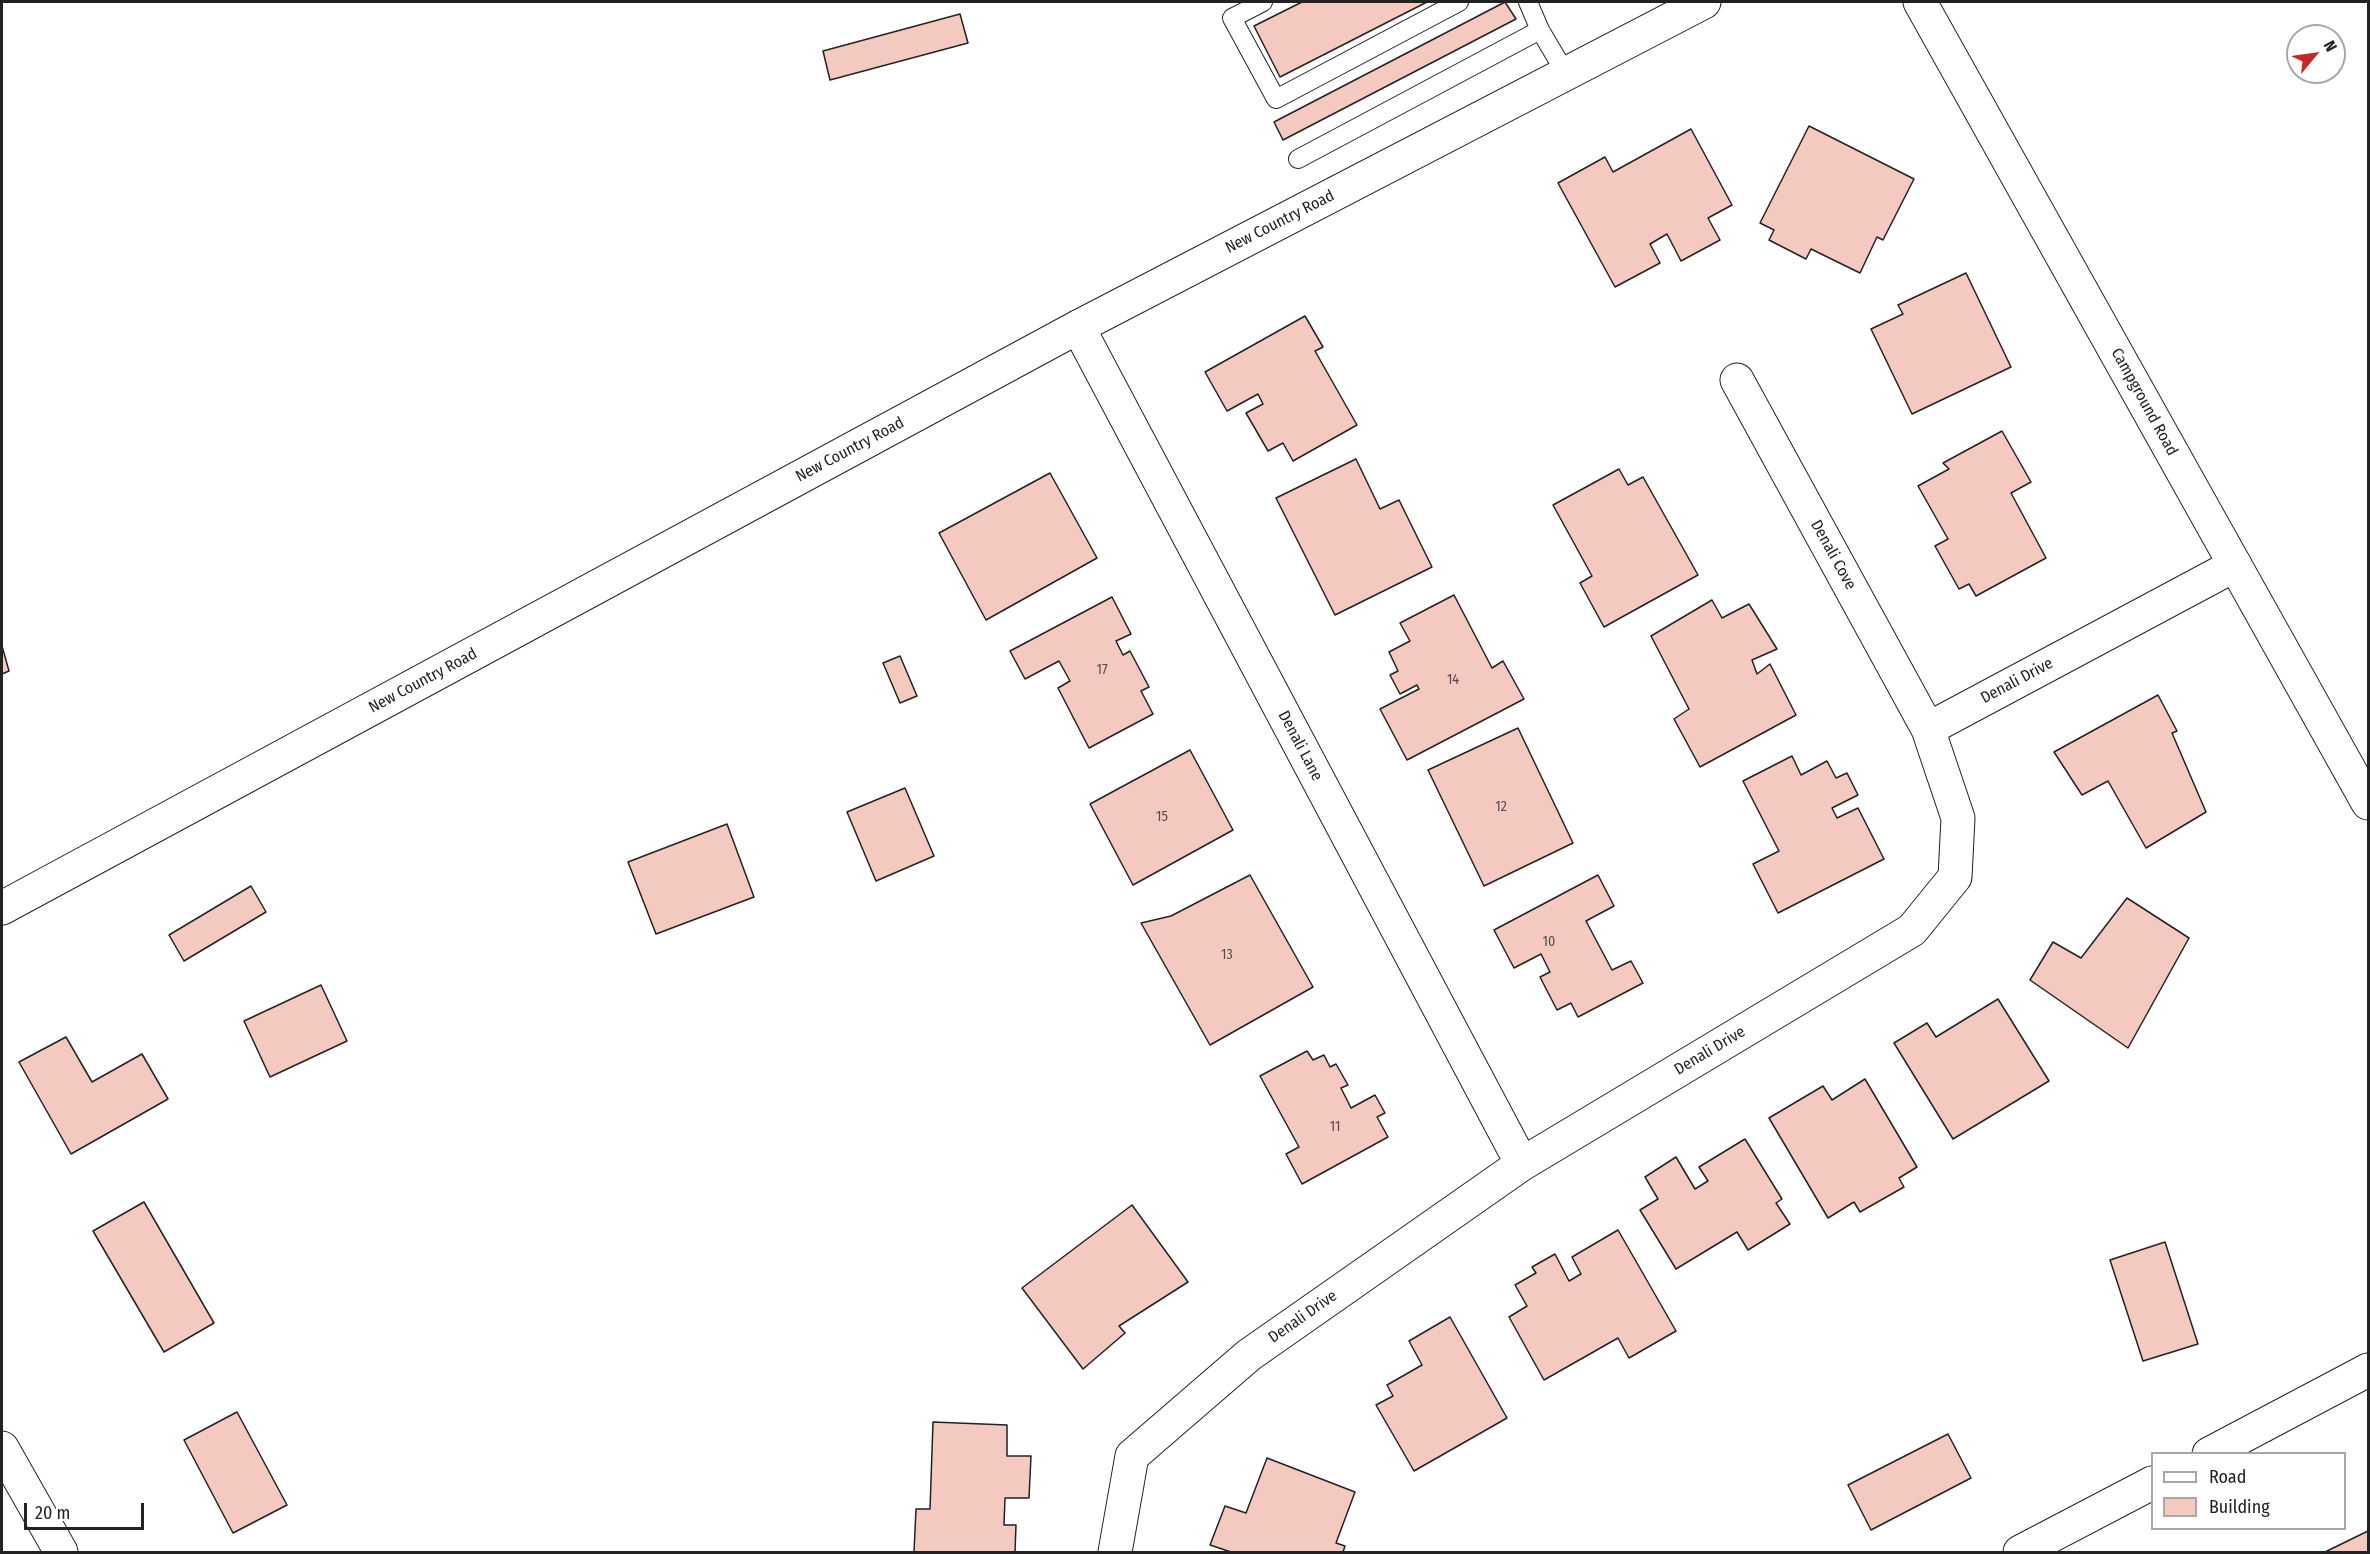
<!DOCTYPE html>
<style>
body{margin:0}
#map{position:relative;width:2370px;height:1554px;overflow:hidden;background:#fff;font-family:"Fira Sans Condensed",sans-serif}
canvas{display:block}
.frame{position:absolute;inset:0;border:3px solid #222;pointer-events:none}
.legend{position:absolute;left:2151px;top:1452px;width:195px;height:78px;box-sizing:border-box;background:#fff;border:2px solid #a7a7a7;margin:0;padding:8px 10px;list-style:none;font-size:18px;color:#222}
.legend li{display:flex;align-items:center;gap:12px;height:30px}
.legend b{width:30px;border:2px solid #a7a7a7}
.north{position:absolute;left:2286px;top:24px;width:60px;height:60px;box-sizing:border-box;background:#fff;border:2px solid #a7a7a7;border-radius:50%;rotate:61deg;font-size:16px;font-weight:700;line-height:24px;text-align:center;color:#222}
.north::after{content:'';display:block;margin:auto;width:21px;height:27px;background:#c62828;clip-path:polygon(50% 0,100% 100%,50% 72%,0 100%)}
.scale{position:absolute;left:24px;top:1503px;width:120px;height:27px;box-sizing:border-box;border:3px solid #222;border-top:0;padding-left:8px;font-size:18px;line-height:21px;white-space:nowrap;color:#222;-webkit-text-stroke:4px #fff;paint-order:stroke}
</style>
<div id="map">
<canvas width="2370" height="1554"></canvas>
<div class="frame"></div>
<ul class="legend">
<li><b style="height:8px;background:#fff"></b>Road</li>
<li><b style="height:16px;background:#f3c9c0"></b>Building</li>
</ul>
<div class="north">N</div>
<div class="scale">20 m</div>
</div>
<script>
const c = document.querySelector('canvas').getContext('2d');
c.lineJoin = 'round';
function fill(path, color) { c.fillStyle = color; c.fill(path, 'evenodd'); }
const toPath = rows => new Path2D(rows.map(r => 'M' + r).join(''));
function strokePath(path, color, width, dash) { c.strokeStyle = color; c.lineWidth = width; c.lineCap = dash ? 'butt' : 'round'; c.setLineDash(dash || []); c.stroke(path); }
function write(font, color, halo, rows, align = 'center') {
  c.font = font + ' "Fira Sans Condensed",sans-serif'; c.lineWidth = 4.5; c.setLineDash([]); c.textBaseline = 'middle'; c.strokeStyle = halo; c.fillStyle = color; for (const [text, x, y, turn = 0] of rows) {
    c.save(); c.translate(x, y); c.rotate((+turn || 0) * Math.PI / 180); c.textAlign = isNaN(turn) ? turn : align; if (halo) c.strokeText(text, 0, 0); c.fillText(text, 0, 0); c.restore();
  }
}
const building = toPath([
 [1302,2,1427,2,1280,77,1254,26,1302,2],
 [1505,2,1516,19,1283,140,1274,122,1505,2],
 [960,14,968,43,830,80,823,51,960,14],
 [1809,126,1914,179,1883,240,1877,237,1860,273,1811,249,1806,259,1769,240,1774,230,1760,223,1809,126],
 [1691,129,1732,205,1708,218,1720,240,1681,261,1667,234,1650,244,1660,263,1615,287,1558,183,1605,157,1613,172,1691,129],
 [1966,273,2011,367,1912,414,1871,329,1903,314,1898,305,1966,273],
 [1305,316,1323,347,1315,351,1357,425,1293,461,1283,443,1268,451,1246,413,1263,404,1258,394,1227,411,1205,372,1305,316],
 [2002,431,2031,482,2011,493,2046,558,1976,596,1969,584,1959,589,1935,546,1948,539,1918,486,1949,469,1943,463,2002,431],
 [1356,459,1380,509,1399,500,1432,567,1335,615,1276,498,1356,459],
 [1619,469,1628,485,1643,477,1698,575,1604,627,1580,583,1592,576,1553,505,1619,469],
 [1050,473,1097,558,986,620,939,533,1050,473],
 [1454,595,1492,668,1503,661,1524,699,1407,760,1380,709,1419,689,1417,685,1400,694,1390,675,1398,671,1389,652,1410,641,1400,623,1454,595],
 [1112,597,1131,634,1116,641,1123,655,1130,651,1149,687,1141,691,1153,714,1089,748,1058,688,1070,681,1059,661,1025,679,1010,651,1112,597],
 [1712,600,1722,618,1749,604,1777,649,1752,660,1757,674,1770,664,1796,715,1700,767,1674,719,1689,709,1651,636,1712,600],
 [2,646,9,671,2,674,2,646],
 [900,656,917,696,900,703,883,663,900,656],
 [2158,695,2177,731,2172,733,2206,812,2146,848,2108,781,2082,795,2054,752,2158,695],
 [1518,728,1573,843,1484,886,1428,770,1518,728],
 [1190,750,1233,830,1133,885,1090,804,1190,750],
 [1792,756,1801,775,1827,761,1836,778,1847,773,1858,795,1832,808,1837,818,1858,808,1884,859,1778,913,1753,864,1779,851,1743,781,1792,756],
 [905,788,934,856,876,881,847,812,905,788],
 [727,824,754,897,656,934,628,862,727,824],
 [1250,875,1313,987,1210,1045,1141,923,1171,916,1250,875],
 [1598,875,1614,906,1586,921,1612,970,1631,961,1643,983,1578,1017,1571,1003,1557,1010,1540,977,1550,972,1541,954,1514,968,1494,930,1598,875],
 [251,886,266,912,184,961,169,935,251,886],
 [2127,898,2189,938,2128,1048,2030,980,2053,942,2081,958,2127,898],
 [321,985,347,1041,270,1077,244,1021,321,985],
 [1998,999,2049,1081,1953,1139,1894,1043,1927,1023,1936,1037,1998,999],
 [66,1037,92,1082,142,1054,168,1099,71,1154,19,1062,66,1037],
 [1307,1051,1313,1060,1324,1055,1330,1067,1336,1064,1348,1085,1341,1088,1351,1108,1375,1095,1385,1113,1377,1117,1388,1137,1302,1184,1286,1154,1299,1147,1260,1076,1307,1051],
 [1865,1079,1917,1167,1899,1178,1904,1187,1860,1212,1854,1202,1828,1218,1769,1118,1823,1086,1832,1100,1865,1079],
 [1745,1139,1782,1199,1776,1203,1790,1224,1748,1250,1737,1232,1676,1269,1640,1210,1658,1199,1645,1177,1676,1157,1695,1189,1708,1181,1699,1167,1745,1139],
 [144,1202,214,1323,164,1352,93,1231,144,1202],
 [1132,1205,1188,1282,1119,1326,1125,1333,1083,1369,1022,1288,1132,1205],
 [1618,1230,1676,1331,1629,1358,1618,1338,1544,1380,1509,1317,1527,1306,1515,1285,1536,1273,1532,1267,1555,1254,1569,1281,1581,1274,1572,1257,1618,1230],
 [2165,1242,2198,1344,2143,1361,2110,1260,2165,1242],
 [1450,1317,1507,1418,1414,1471,1376,1405,1393,1396,1387,1385,1422,1365,1409,1341,1450,1317],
 [237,1412,287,1505,233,1533,184,1440,237,1412],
 [933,1422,1007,1425,1007,1456,1031,1456,1029,1498,1005,1498,1004,1525,1016,1525,1015,1552,914,1552,916,1509,930,1509,933,1422],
 [1948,1434,1971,1478,1871,1530,1848,1485,1948,1434],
 [1267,1458,1355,1492,1336,1543,1345,1546,1343,1552,1231,1552,1210,1545,1225,1506,1246,1513,1267,1458],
 [2368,1531,2368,1552,2325,1552,2368,1531]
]);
const lane = toPath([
 [1263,2,1232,18,1276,99,1459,2],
 [1528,2,1540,30,1566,74],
 [1298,159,1540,30]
]);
const street = toPath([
 [1078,327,1522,1164],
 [1928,729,2235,565],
 [2,1448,61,1552],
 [2209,1454,2368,1370],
 [1115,1552,1132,1456,1249,1355,1522,1164,1912,930,1955,877,1958,818,1928,729,1737,380],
 [2020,1552,2152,1483]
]);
const secondary = toPath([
 [1920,2,2368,803],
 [2,908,1078,327,1704,2]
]);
const numberNames = [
 ["17",1102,670],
 ["14",1453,680],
 ["12",1501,807],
 ["15",1162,817],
 ["10",1549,942],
 ["13",1227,955],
 ["11",1335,1127]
];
const streetNames = [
 ["New Country Road",1280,222,-27],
 ["Campground Road",2144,402,61],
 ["New Country Road",850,450,-28],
 ["Denali Cove",1833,555,61],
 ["New Country Road",423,681,-28],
 ["Denali Drive",2017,681,-28],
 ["Denali Lane",1300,746,62],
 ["Denali Drive",1710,1051,-31],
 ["Denali Drive",1303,1317,-35]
];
fill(building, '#f3c9c0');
strokePath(building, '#222', 1.5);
strokePath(lane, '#222', 20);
strokePath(street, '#222', 35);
strokePath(secondary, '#222', 35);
strokePath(lane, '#fff', 18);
strokePath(street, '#fff', 33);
strokePath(secondary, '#fff', 33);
write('14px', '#564c4a', null, numberNames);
write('16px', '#222', '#fff', streetNames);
</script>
